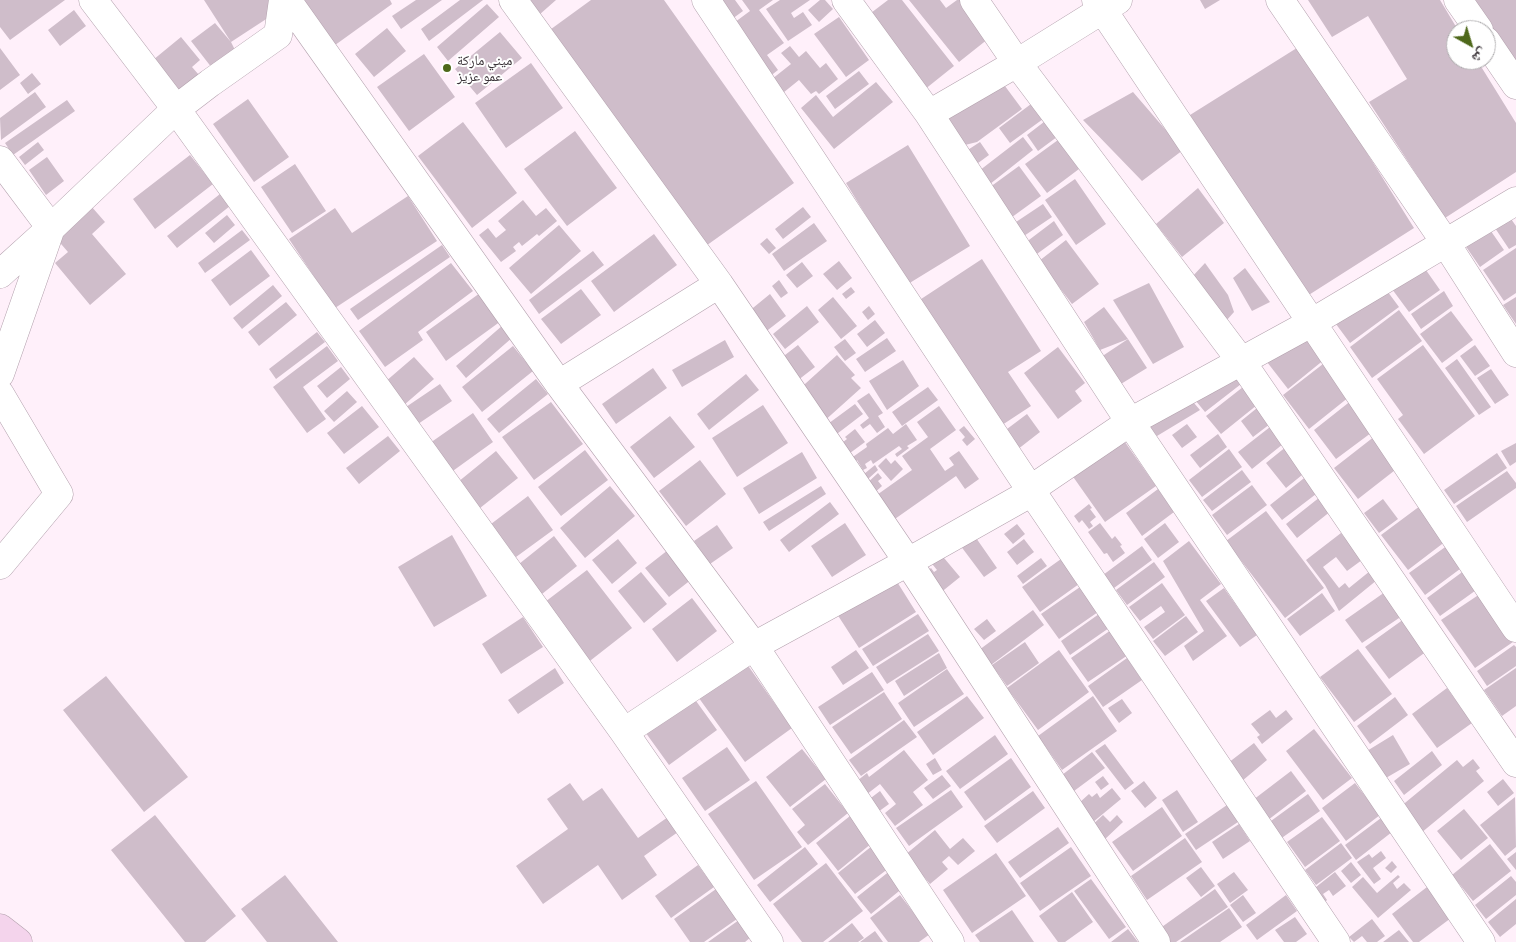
<!DOCTYPE html>
<meta charset="utf-8">
<style>
body{margin:0}
#map{position:relative;width:1516px;height:942px;overflow:hidden;background:#fff0fa;font-family:Barlow,"Noto Naskh Arabic",sans-serif}
canvas{display:block}
.north{position:absolute;left:1446px;top:20px;width:50px;height:50px;box-sizing:border-box;background:#fff;border:1px solid #afadaf;border-radius:50%;rotate:141deg;font-size:14px;font-weight:700;line-height:20px;text-align:center;color:#383136}
.north::after{content:'';display:block;margin:auto;width:18px;height:22px;background:#4e681a;clip-path:polygon(50% 0,100% 100%,50% 72%,0 100%)}
</style>
<div id="map">
<canvas width="1516" height="942"></canvas>
<div class="north">ش</div>
</div>
<script>
const c = document.querySelector('canvas').getContext('2d');
c.lineJoin = 'round';
function fill(path, color) { c.fillStyle = color; c.fill(path, 'evenodd'); }
const toPath = rows => new Path2D(rows.map(r => 'M' + r).join(''));
function strokePath(path, color, width, dash) { c.strokeStyle = color; c.lineWidth = width; c.lineCap = dash ? 'butt' : 'round'; c.setLineDash(dash || []); c.stroke(path); }
function write(font, color, halo, rows, align = 'center') {
  c.font = font + ' Barlow,"Noto Naskh Arabic",sans-serif'; c.lineWidth = 4; c.setLineDash([]); c.textBaseline = 'middle'; c.strokeStyle = halo; c.fillStyle = color; for (const [text, x, y, turn = 0] of rows) {
    c.save(); c.translate(x, y); c.rotate((+turn || 0) * Math.PI / 180); c.textAlign = isNaN(turn) ? turn : align; if (halo) c.strokeText(text, 0, 0); c.fillText(text, 0, 0); c.restore();
  }
}
const building = toPath([
 [0,0,65,0,10,40,0,27],
 [204,0,273,0,280,10,231,42],
 [305,0,390,0,392,4,331,48,300,4],
 [416,0,442,0,401,29,392,16],
 [460,0,483,0,429,41,421,29],
 [526,0,556,0,539,15],
 [591,0,664,0,794,183,703,248,547,32],
 [711,0,735,0,743,11,728,22],
 [742,0,773,0,759,10,784,43,767,55,778,70,764,81,727,28,750,11],
 [780,0,810,0,791,13,794,18,803,12,812,25,788,41,766,9],
 [820,0,825,0,833,9,819,22,808,10],
 [888,0,902,0,954,66,924,90,867,16],
 [909,0,940,0,946,8,957,0,965,0,993,35,959,62],
 [1200,0,1220,0,1205,9],
 [1308,0,1440,0,1458,30,1456,30,1456,60,1477,60,1516,123,1516,172,1445,218,1369,102,1407,79,1368,16,1332,37],
 [1475,0,1516,0,1516,68],
 [487,4,499,17,448,61,437,47],
 [74,10,86,26,60,46,48,30],
 [839,17,869,60,846,77,814,34],
 [215,23,231,42,235,50,212,68,191,41],
 [387,28,406,51,374,77,355,54],
 [500,32,522,58,477,95,455,69],
 [181,37,200,60,192,67,199,75,178,92,153,60],
 [790,46,799,57,806,51,820,68,826,63,838,79,819,94,816,91,811,94,799,80,778,97,767,83,791,64,781,53],
 [1300,46,1414,228,1304,298,1190,115],
 [0,48,20,75,0,90],
 [424,54,455,97,409,131,377,87],
 [531,63,563,108,506,148,475,103],
 [859,71,869,84,835,109,826,96],
 [32,73,41,84,28,94,20,83],
 [999,78,1022,109,977,142,965,145,945,117],
 [876,82,893,102,834,149,801,108,816,95,833,117],
 [35,92,46,107,1,140,0,118],
 [1133,92,1183,150,1142,181,1083,120],
 [1039,98,1050,114,1010,143,999,128],
 [248,99,289,157,254,182,213,124],
 [67,100,75,111,13,155,5,143],
 [1053,115,1065,131,1038,151,1027,135],
 [463,122,517,193,472,228,418,156],
 [575,131,617,188,567,226,524,169],
 [1023,137,1033,150,985,188,975,174],
 [1058,140,1079,169,1047,193,1025,164],
 [38,142,44,150,25,165,19,157],
 [980,142,989,155,970,169,960,155],
 [908,145,970,246,908,284,846,183],
 [190,155,213,184,155,229,133,199],
 [47,157,64,181,46,195,29,170],
 [295,164,326,211,292,233,261,187],
 [1019,166,1041,196,1008,220,986,190],
 [1075,179,1106,224,1076,245,1045,200],
 [1198,188,1224,223,1182,257,1156,224],
 [220,194,230,206,177,248,167,236],
 [408,196,437,241,335,308,289,239,335,208,352,233],
 [523,200,536,216,546,208,557,221,539,236,537,234,522,246,519,242,513,247,516,251,501,262,479,235,488,228,496,238,506,230,498,221],
 [1043,204,1052,217,1018,240,1010,226],
 [91,206,105,222,92,234,126,274,90,305,55,263,68,252,55,237],
 [803,207,811,217,783,239,775,229],
 [1504,209,1516,226,1516,245,1509,249,1489,219],
 [227,215,235,225,214,243,205,233],
 [1054,221,1063,235,1030,259,1021,246],
 [1484,221,1504,250,1480,267,1460,238],
 [814,223,827,241,784,271,772,254],
 [559,225,581,251,531,294,509,268],
 [242,230,250,240,205,273,198,263],
 [654,234,677,265,614,312,591,281],
 [767,238,776,248,769,254,760,244],
 [1066,240,1099,284,1072,304,1039,261],
 [442,245,450,257,358,320,350,309],
 [1516,248,1516,293,1504,301,1483,270],
 [251,250,270,276,230,306,211,280],
 [593,251,604,265,539,314,529,300],
 [982,259,1041,351,1008,372,1031,406,996,429,915,303],
 [839,261,852,278,837,290,823,274],
 [802,262,813,276,797,288,786,275],
 [451,263,473,291,418,332,423,340,385,367,359,331],
 [1205,263,1228,295,1234,312,1218,330,1191,278],
 [1421,263,1440,290,1409,312,1389,285],
 [1245,268,1270,302,1252,311,1233,278],
 [779,280,788,293,781,298,772,286],
 [1149,283,1184,347,1153,364,1113,300],
 [1382,284,1399,307,1350,343,1333,320],
 [273,285,282,296,242,329,233,318],
 [851,287,855,292,846,299,842,294],
 [581,289,601,315,561,344,541,319],
 [1444,291,1453,306,1421,329,1411,314],
 [480,293,501,321,446,361,426,332],
 [770,294,786,316,764,333,748,312],
 [833,297,857,326,841,339,818,310],
 [1516,297,1516,324,1503,305],
 [286,302,297,315,259,346,248,332],
 [807,306,819,322,785,349,773,334],
 [869,306,875,314,868,320,862,312],
 [1104,307,1128,339,1147,368,1116,387,1098,359,1128,339,1100,350,1084,322],
 [1399,310,1422,341,1372,378,1350,347],
 [1451,311,1473,340,1442,363,1420,334],
 [875,320,885,333,867,347,857,334],
 [503,325,513,337,466,378,456,366],
 [1305,330,1325,359,1288,389,1260,353],
 [317,332,325,342,276,379,269,369],
 [887,338,896,351,865,372,856,359],
 [845,339,856,353,845,361,834,347],
 [725,340,734,357,682,387,672,370],
 [798,345,815,367,793,384,776,362],
 [1423,345,1475,416,1424,454,1398,419,1403,415,1377,379],
 [1475,345,1490,366,1475,376,1460,356],
 [327,346,338,361,303,387,326,419,307,433,273,387],
 [513,346,533,371,482,412,462,387],
 [1058,347,1085,383,1075,391,1082,401,1058,419,1024,373],
 [837,355,855,375,851,378,861,388,822,423,795,393],
 [414,357,434,379,404,405,385,382],
 [1457,359,1491,407,1479,415,1445,368],
 [903,360,919,386,887,410,869,381],
 [1323,364,1349,397,1309,429,1283,395],
 [341,367,350,379,327,398,317,386],
 [653,368,667,388,616,424,602,404],
 [1236,369,1245,381,1205,412,1191,395],
 [1491,369,1509,395,1495,404,1477,378],
 [746,374,759,390,709,430,697,414],
 [536,379,548,394,499,433,487,419],
 [440,384,452,401,418,424,406,407],
 [928,387,938,400,902,426,892,412],
 [1243,387,1257,405,1221,434,1206,416],
 [347,391,357,402,334,422,324,411],
 [869,393,883,413,878,416,885,427,877,433,870,424,863,429,860,425,869,418,857,401],
 [1188,396,1200,410,1157,436,1145,421],
 [1352,400,1375,430,1336,459,1314,430],
 [551,402,583,444,534,480,502,437],
 [855,404,863,414,829,440,821,429],
 [763,405,788,443,737,477,712,438],
 [362,406,379,427,344,454,327,433],
 [939,406,956,430,930,449,945,471,954,465,949,458,959,451,979,479,965,489,956,476,892,521,874,497,912,470,902,456,928,437,917,422],
 [1257,408,1270,424,1253,437,1241,421],
 [473,413,493,442,450,473,430,443],
 [1027,414,1040,432,1013,453,999,435],
 [670,416,695,447,654,478,630,447],
 [906,424,917,440,907,446,909,448,897,457,895,454,902,449,899,446,873,464,871,460,865,464,867,468,863,470,857,460,850,465,847,461,867,447,866,444,888,428,893,434],
 [1187,424,1197,437,1182,448,1172,435],
 [964,426,975,439,967,446,962,440,965,437,959,430],
 [1270,427,1283,444,1252,469,1238,452],
 [855,429,865,442,846,456,838,446,847,439,845,437],
 [1218,434,1227,447,1200,468,1190,455],
 [1120,435,1156,486,1105,522,1069,471],
 [388,436,400,451,359,484,346,468],
 [1375,436,1399,467,1358,499,1334,468],
 [1516,443,1516,462,1510,466,1501,451],
 [1287,446,1307,471,1286,488,1266,463],
 [1229,449,1242,467,1202,497,1189,480],
 [585,450,608,480,561,516,538,487],
 [496,451,518,478,480,508,458,482],
 [802,452,817,478,759,514,743,488],
 [1497,453,1507,468,1454,504,1444,490],
 [886,458,891,464,895,460,903,469,891,481,878,466],
 [700,460,726,494,686,526,659,491],
 [875,465,878,470,868,479,864,474],
 [1242,470,1251,482,1212,511,1203,500],
 [1507,471,1516,483,1516,488,1467,522,1456,506],
 [878,473,882,478,878,481,882,486,872,495,864,486],
 [1308,475,1320,491,1282,520,1270,505],
 [1252,485,1267,505,1227,535,1212,515],
 [610,486,635,516,585,558,560,528],
 [821,486,826,494,769,531,763,522],
 [1158,489,1174,512,1142,536,1126,513],
 [528,496,553,530,516,557,491,524],
 [1320,497,1331,511,1297,538,1286,524],
 [1383,499,1398,519,1379,533,1364,513],
 [830,502,839,514,789,552,780,540],
 [1089,504,1092,508,1090,509,1096,517,1090,522,1093,526,1089,529,1082,520,1079,523,1074,516],
 [1420,506,1446,541,1408,570,1381,535],
 [1266,511,1324,588,1285,618,1226,541],
 [845,523,866,555,832,577,811,546],
 [1100,523,1112,539,1115,536,1122,545,1120,546,1125,553,1113,562,1107,553,1104,554,1088,532],
 [1165,523,1179,542,1158,558,1144,539],
 [1017,524,1025,534,1013,544,1004,534],
 [717,525,733,548,710,564,694,541],
 [1341,533,1362,560,1347,571,1336,557,1323,567,1339,588,1345,583,1349,588,1370,571,1377,580,1339,611,1325,585,1306,560],
 [452,535,487,596,434,627,398,567],
 [974,535,997,568,984,577,960,545],
 [554,536,577,566,542,594,519,564],
 [618,539,637,563,612,584,592,560],
 [1024,539,1034,552,1017,565,1007,552],
 [1189,541,1221,584,1200,600,1227,636,1193,661,1184,646,1204,631,1163,561],
 [1448,545,1464,566,1425,595,1409,573],
 [1142,546,1152,560,1114,588,1103,575],
 [668,550,692,579,669,597,645,568],
 [939,552,960,577,934,598,924,574,931,568,934,572,937,570,929,560],
 [1041,558,1047,566,1023,584,1017,576],
 [1061,559,1079,584,1040,612,1022,587],
 [1154,562,1165,577,1127,605,1116,590],
 [587,570,632,628,586,664,541,605],
 [1465,570,1479,588,1440,616,1427,598],
 [641,572,667,604,644,623,618,591],
 [894,577,916,612,859,648,837,614],
 [1162,583,1185,615,1153,639,1144,627,1165,612,1161,606,1140,621,1129,607],
 [1080,587,1098,612,1059,639,1041,614],
 [1224,588,1257,635,1240,647,1206,601],
 [1385,592,1402,616,1362,643,1345,620],
 [1322,593,1335,611,1300,636,1287,619],
 [1480,594,1513,642,1475,668,1441,620],
 [692,598,717,631,677,662,652,629],
 [1033,610,1044,625,991,665,979,650],
 [918,614,929,631,873,666,862,649],
 [1099,614,1109,628,1070,655,1061,641],
 [1186,616,1198,632,1165,656,1153,641],
 [523,617,543,647,501,674,482,644],
 [987,619,996,631,984,640,974,629],
 [1404,619,1427,651,1389,679,1365,647],
 [1111,630,1128,655,1088,682,1071,658],
 [928,634,939,651,887,684,876,667],
 [1025,642,1039,663,1007,686,992,665],
 [1514,645,1516,647,1516,666,1487,686,1477,671],
 [1358,649,1392,694,1354,722,1320,677],
 [856,650,869,668,843,685,831,667],
 [1059,650,1089,692,1038,730,1007,688],
 [939,653,947,668,904,696,895,681],
 [1127,658,1142,680,1103,707,1088,686],
 [744,660,792,728,745,762,696,694],
 [555,668,564,683,518,714,508,700],
 [1516,668,1516,706,1502,716,1484,690],
 [947,669,964,694,914,727,898,703],
 [872,672,884,690,830,725,818,707],
 [106,676,188,777,144,812,63,710],
 [1447,688,1472,723,1437,748,1412,714],
 [884,692,902,719,851,754,832,727],
 [691,694,717,730,669,765,643,729],
 [967,696,984,718,933,755,917,732],
 [1093,696,1117,731,1062,770,1038,736],
 [1395,697,1408,715,1370,744,1357,726],
 [1122,699,1132,713,1119,723,1108,708],
 [1270,710,1276,718,1286,710,1293,719,1262,744,1257,737,1260,735,1251,724],
 [904,720,917,737,861,776,849,760],
 [1314,729,1352,778,1323,800,1286,751],
 [995,735,1008,754,960,789,946,771],
 [1393,735,1410,764,1379,782,1362,754],
 [1254,743,1267,760,1242,781,1228,763],
 [1105,744,1134,783,1125,790,1095,751],
 [727,747,750,780,705,811,682,778],
 [802,749,826,779,790,807,766,777],
 [904,750,928,780,913,792,923,805,895,826,885,813,896,804,880,784,862,798,852,785,867,773,869,777],
 [1432,751,1442,765,1404,795,1394,781],
 [1092,752,1105,768,1074,791,1062,775],
 [935,758,942,770,933,775,926,764],
 [1011,758,1031,787,985,821,964,792],
 [1473,759,1480,768,1476,771,1484,781,1421,833,1400,807,1457,760,1463,767],
 [1291,771,1306,791,1268,820,1253,800],
 [942,775,951,786,933,799,924,788],
 [1103,776,1109,784,1101,790,1095,782],
 [1503,779,1514,793,1498,806,1487,792],
 [756,781,802,847,754,880,708,814],
 [1144,781,1157,798,1145,808,1131,791],
 [570,783,583,801,602,788,638,838,668,817,678,832,644,856,657,875,622,900,598,865,543,904,516,866,568,829,547,799],
 [1355,783,1380,815,1346,841,1322,808],
 [825,784,848,813,808,845,797,832,805,825,792,809],
 [1112,788,1121,799,1087,827,1079,803,1089,794,1092,797,1097,793,1100,798],
 [951,790,963,807,909,846,896,828],
 [1177,790,1198,822,1183,832,1162,800],
 [880,791,889,804,878,812,863,804],
 [1033,791,1045,808,997,843,984,826],
 [1308,794,1320,811,1276,842,1264,826],
 [1515,797,1516,847,1505,856,1480,825],
 [1227,805,1238,822,1196,850,1185,834],
 [1162,807,1182,836,1133,871,1112,842],
 [1464,809,1488,838,1461,860,1437,831],
 [155,815,236,916,205,942,185,942,111,850],
 [1103,815,1110,822,1117,815,1123,822,1102,842,1089,828],
 [850,816,872,843,838,871,816,843],
 [1322,817,1340,841,1305,867,1287,842],
 [1381,818,1392,832,1356,860,1345,845],
 [1239,824,1250,841,1223,859,1212,842],
 [1058,827,1069,843,1020,878,1008,862],
 [935,830,950,849,963,838,975,851,958,865,949,856,942,862,948,869,930,884,905,855],
 [1185,838,1202,862,1147,900,1131,876],
 [1341,843,1352,858,1316,885,1305,870],
 [1490,844,1511,871,1473,901,1452,875],
 [872,846,889,868,855,894,838,873],
 [805,847,818,864,770,902,757,885],
 [1071,847,1091,876,1040,911,1020,883],
 [1381,851,1386,858,1373,868,1381,879,1374,884,1357,862,1369,854,1372,858],
 [1516,852,1516,870,1507,859],
 [996,853,1026,896,972,933,943,890],
 [1392,861,1397,867,1391,873,1385,868],
 [1351,862,1361,875,1351,883,1341,871],
 [826,863,863,911,823,942,802,942,773,904],
 [698,865,714,887,671,918,655,896],
 [1201,867,1215,886,1201,897,1186,878],
 [891,870,904,887,871,914,857,897],
 [1234,872,1248,890,1230,903,1217,884],
 [1335,872,1346,886,1333,896,1329,890,1323,894,1327,900,1324,903,1306,895],
 [285,875,338,942,267,942,241,909],
 [1398,875,1400,877,1393,883,1397,889,1404,883,1411,890,1378,918,1352,887,1363,877,1377,893],
 [1511,876,1516,882,1516,895,1486,919,1475,905],
 [1091,879,1126,927,1109,939,1074,891],
 [1427,887,1451,918,1419,942,1413,942,1392,914],
 [716,889,737,919,704,942,690,942,674,919],
 [1215,889,1228,907,1176,942,1168,942,1159,929],
 [1072,892,1093,922,1065,942,1058,942,1039,916],
 [900,895,930,934,919,942,888,942,870,918],
 [1243,895,1256,913,1243,922,1230,905],
 [1286,895,1297,911,1257,940,1246,925],
 [1516,899,1516,924,1500,937,1488,922],
 [1229,908,1242,927,1220,942,1180,942],
 [1012,910,1034,942,980,942,975,935],
 [1295,917,1307,934,1296,942,1284,942,1275,930],
 [1372,919,1385,936,1377,942,1367,942,1362,936,1354,942,1349,937],
 [739,920,751,937,745,942,708,942],
 [852,923,864,938,858,942,828,942],
 [1128,929,1138,942,1111,942],
 [1399,930,1409,942,1383,942],
 [875,931,883,942,860,942]
]);
const street = toPath([
 [93,0,176,109,624,732],
 [287,0,559,384,754,646,950,942],
 [513,0,719,284,908,562,1156,942],
 [706,0,1032,492,1336,942],
 [846,0,929,114,1130,422,1481,942],
 [974,0,1017,63,1241,361,1516,763],
 [1096,0,1516,628],
 [1280,0,1445,242,1516,353],
 [1458,0,1479,30],
 [1486,41,1516,85],
 [929,114,1017,63,1118,0],
 [0,160,51,228,0,374],
 [0,274,51,228,176,109,210,83,278,35,283,0],
 [559,384,719,284],
 [0,394,59,494,0,565],
 [769,942,624,732,754,646,908,562,1032,492,1040,483,1130,422,1311,323,1516,201]
]);
const secondary = toPath([
 [0,928,18,942]
]);
const markers = [
 [447,68,5,"#4e681a"]
];
const poiNames = [
 ["ميني ماركة",457,60],
 ["عمو عزيز",457,76]
];
fill(building, '#cfbdca');
strokePath(street, '#b3a1ad', 29);
strokePath(secondary, '#b3a1ad', 29);
strokePath(street, '#fff', 28);
strokePath(secondary, '#f4d4ec', 28);
for (const [x, y, r, color] of markers) { const dot = new Path2D(); dot.arc(x, y, r, 0, 2 * Math.PI); c.fillStyle = color; c.fill(dot); strokePath(dot, '#fff', 2); }
write('14px', '#383136', '#fff', poiNames, 'left');
</script>
